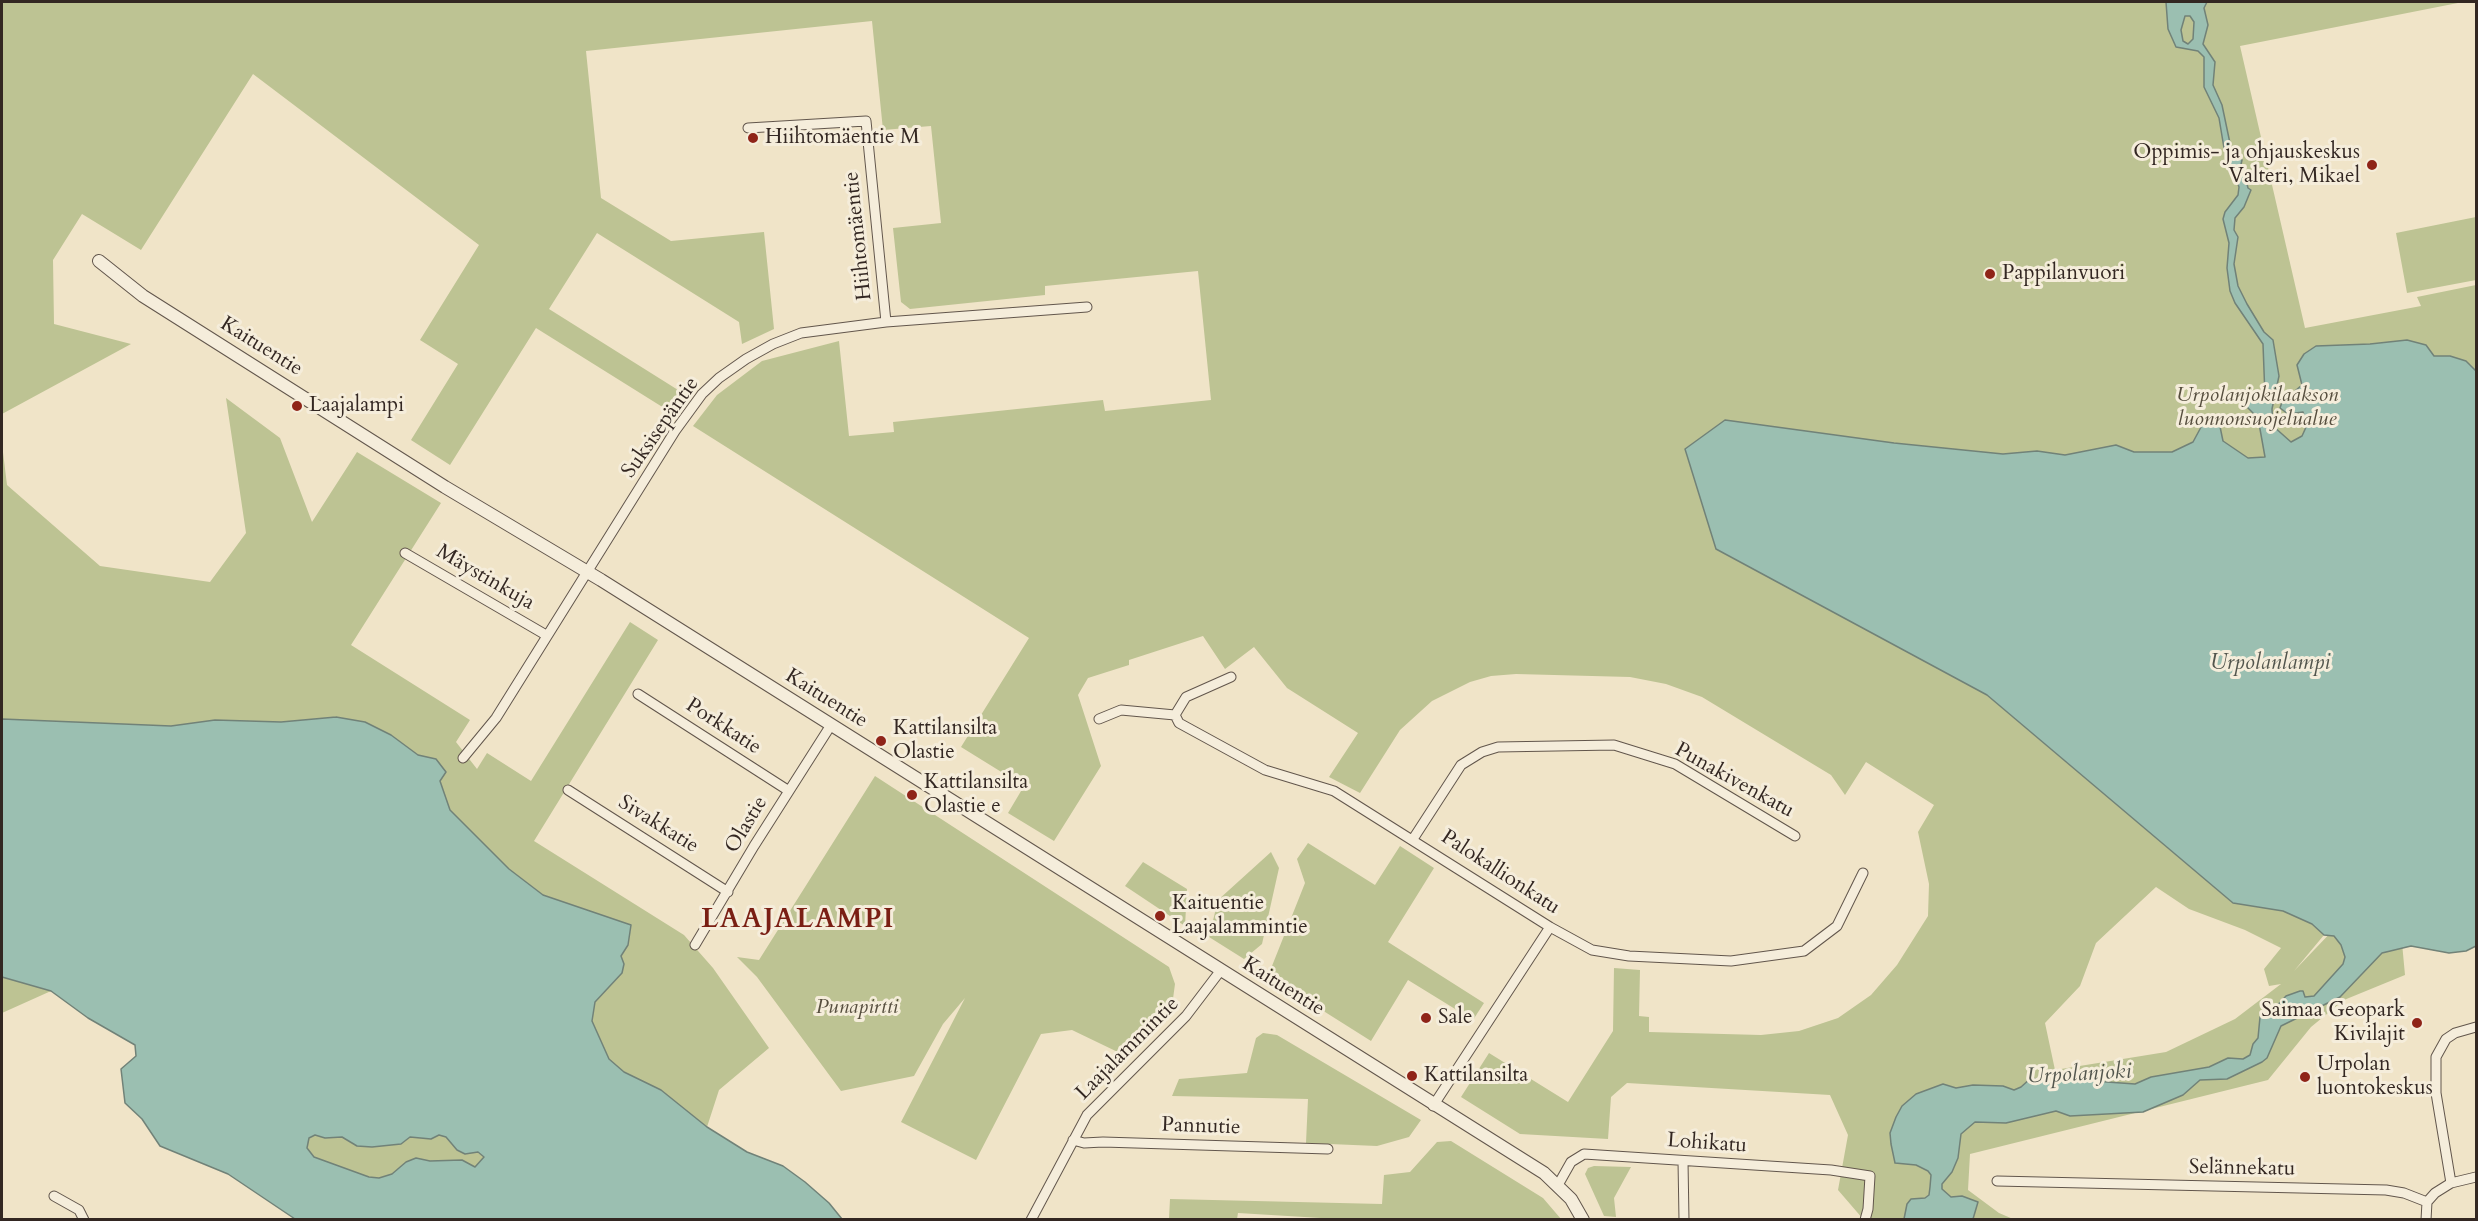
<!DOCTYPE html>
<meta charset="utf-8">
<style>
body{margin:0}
#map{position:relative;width:2478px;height:1221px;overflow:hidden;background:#f0e4c8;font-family:Cardo,serif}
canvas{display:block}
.frame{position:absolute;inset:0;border:3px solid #332722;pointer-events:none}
</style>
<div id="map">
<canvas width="2478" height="1221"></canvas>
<div class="frame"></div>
</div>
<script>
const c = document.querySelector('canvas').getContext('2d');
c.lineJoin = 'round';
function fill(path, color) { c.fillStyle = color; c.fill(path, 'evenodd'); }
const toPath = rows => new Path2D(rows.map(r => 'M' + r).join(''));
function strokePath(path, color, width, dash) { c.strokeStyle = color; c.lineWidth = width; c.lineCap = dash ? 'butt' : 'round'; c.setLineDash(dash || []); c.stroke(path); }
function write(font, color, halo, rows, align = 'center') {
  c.font = font + ' Cardo,serif'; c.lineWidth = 6; c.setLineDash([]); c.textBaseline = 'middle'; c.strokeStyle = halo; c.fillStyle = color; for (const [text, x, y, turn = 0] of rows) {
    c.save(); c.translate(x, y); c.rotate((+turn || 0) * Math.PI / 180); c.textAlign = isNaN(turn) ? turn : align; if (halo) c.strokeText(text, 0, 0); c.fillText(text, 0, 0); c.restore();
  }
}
const green = toPath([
 [2,2,2202,2,2205,5,2207,2,2463,2,2240,46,2305,328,2421,306,2417,297,2476,285,2476,372,2450,356,2434,356,2407,340,2370,344,2316,346,2313,438,2268,465,2185,446,2172,452,2134,452,2116,445,2065,455,2037,451,2003,454,1894,443,1716,549,1987,695,2233,903,2283,911,2312,924,2324,935,2294,971,2336,927,2402,943,2405,975,2344,1000,2311,1027,2268,1080,1970,1154,1968,1190,1999,1213,2013,1219,1863,1219,1838,1190,1848,1135,1830,1095,1627,1083,1611,1097,1608,1139,1520,1134,1461,1097,1489,1053,1568,1102,1613,1031,1614,968,1640,970,1639,1016,1649,1017,1649,1032,1761,1035,1799,1031,1838,1018,1871,995,1897,965,1928,916,1929,884,1918,832,1934,805,1866,762,1845,795,1831,775,1702,697,1666,684,1630,677,1516,674,1491,676,1470,682,1432,701,1400,730,1360,793,1329,777,1358,733,1287,688,1254,647,1225,669,1203,636,1129,660,1129,665,1088,678,1078,695,1101,766,1054,841,1008,813,1024,786,961,747,1029,638,693,426,717,395,762,361,839,341,849,436,894,432,893,422,1103,400,1105,411,1211,400,1198,271,1045,286,1045,295,910,309,901,302,893,228,941,223,931,126,883,130,872,21,586,51,601,198,671,241,764,232,774,329,742,344,739,322,597,233,549,309,686,395,672,413,536,328,450,465,411,440,458,364,420,340,479,245,253,74,141,250,82,214,53,260,54,324,131,344,2,414],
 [2156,887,2189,909,2245,930,2281,948,2264,969,2269,986,2281,984,2235,1019,2166,1052,2055,1070,2045,1023,2080,986,2096,943],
 [2476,217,2476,280,2407,293,2396,233],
 [226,398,280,438,312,522,357,452,441,503,351,645,470,720,456,742,477,769,487,753,531,781,630,622,658,640,534,841,684,935,713,968,769,1048,719,1090,707,1127,661,1090,624,1072,609,1059,592,1021,595,1002,622,973,621,956,628,945,631,926,543,895,509,869,450,810,440,781,436,759,418,755,391,735,365,722,336,717,281,722,215,720,171,726,2,719,2,444,7,485,100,566,210,582,246,533],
 [875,776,1169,967,1175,984,1172,1006,1165,1019,1126,1056,1072,1030,1041,1034,976,1160,901,1122,965,998,943,1024,914,1076,841,1091,757,977,737,957,759,960],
 [1308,843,1375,885,1400,846,1434,868,1388,942,1484,1003,1473,1020,1408,980,1371,1041,1268,976,1305,883,1297,859],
 [1271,852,1279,868,1262,944,1244,959,1209,937,1218,900],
 [1143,862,1187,889,1185,926,1125,886],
 [2,977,3,977,51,991,2,1013],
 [1263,1033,1277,1035,1421,1120,1409,1137,1377,1146,1306,1143,1308,1099,1172,1096,1179,1079,1247,1073,1256,1038],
 [315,1135,325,1138,342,1137,357,1146,401,1144,410,1137,431,1139,439,1135,446,1137,457,1150,465,1154,477,1152,484,1157,475,1167,462,1160,430,1161,416,1158,406,1162,392,1174,379,1178,369,1177,314,1157,307,1148,309,1138],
 [1451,1141,1543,1198,1561,1219,1354,1220,1238,1213,1237,1219,1169,1219,1170,1199,1382,1204,1384,1175,1410,1172,1437,1142],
 [1594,1166,1631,1167,1614,1198,1616,1217,1604,1216,1585,1174,1588,1168]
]);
const water = toPath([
 [2166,2,2207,2,2204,8,2208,25,2203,44,2215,62,2213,85,2222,105,2231,148,2242,160,2240,169,2244,172,2248,188,2251,190,2244,207,2235,218,2234,230,2238,237,2234,264,2238,286,2247,304,2264,332,2273,340,2279,376,2272,409,2273,426,2291,442,2302,436,2307,425,2303,412,2288,414,2280,408,2282,402,2302,385,2297,365,2304,354,2316,346,2370,344,2407,340,2426,345,2434,356,2450,356,2466,361,2476,371,2476,946,2466,951,2449,953,2411,946,2382,953,2340,997,2281,1026,2267,1058,2262,1062,2227,1079,2200,1080,2183,1095,2143,1112,2070,1116,2056,1111,2006,1123,1975,1122,1961,1134,1958,1158,1952,1172,1942,1184,1942,1189,1951,1197,1962,1196,1978,1202,1973,1219,1904,1219,1907,1204,1911,1199,1925,1198,1929,1195,1930,1187,1931,1175,1928,1171,1916,1165,1895,1163,1891,1144,1890,1133,1896,1117,1902,1106,1916,1094,1943,1084,1956,1088,1973,1085,2003,1086,2014,1090,2021,1087,2031,1078,2057,1083,2078,1075,2093,1081,2135,1084,2151,1077,2209,1067,2228,1058,2243,1059,2250,1055,2253,1044,2258,1038,2260,1017,2264,1013,2273,1010,2286,996,2300,991,2303,991,2305,997,2314,996,2343,964,2345,957,2341,945,2334,936,2324,935,2312,924,2283,911,2233,903,1987,695,1716,549,1685,449,1725,420,1894,443,2003,454,2037,451,2065,455,2116,445,2134,452,2172,452,2193,442,2207,416,2218,417,2223,441,2248,458,2265,457,2258,418,2237,397,2244,390,2261,400,2265,397,2263,344,2235,303,2230,291,2227,268,2229,243,2223,219,2225,212,2238,195,2239,187,2224,148,2219,118,2204,87,2204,57,2198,51,2176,47,2168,29,2166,2],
 [2185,16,2190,16,2194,22,2193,39,2188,44,2183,41,2181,30,2185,16],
 [336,717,365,722,391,735,418,755,436,759,446,772,440,781,450,810,509,869,543,895,631,925,628,945,621,956,624,964,622,973,595,1002,592,1021,609,1059,624,1072,661,1090,707,1127,747,1152,783,1166,805,1182,829,1203,842,1219,295,1219,228,1174,160,1146,142,1119,125,1103,121,1069,136,1056,135,1045,88,1018,51,991,2,977,2,719,171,726,215,720,281,722,336,717],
 [315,1135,325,1138,342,1137,357,1146,372,1147,401,1144,410,1137,431,1139,439,1135,446,1137,457,1150,465,1154,478,1152,484,1157,475,1167,462,1160,430,1161,416,1158,406,1162,392,1174,379,1178,369,1177,314,1157,307,1148,309,1138,315,1135]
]);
const minor = toPath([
 [748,128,866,121,886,322],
 [405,553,546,635],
 [1231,677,1186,697,1175,715,1179,723,1265,770,1334,791,1550,927,1592,950,1629,956,1731,961,1804,951,1837,926,1863,873],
 [638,694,789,791],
 [1099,719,1121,710,1175,715],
 [463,758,496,718,675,431,702,394,719,378,746,359,773,344,801,333,886,322,1087,307],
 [568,790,728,892],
 [1413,839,1461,765,1482,752,1498,747,1614,745,1675,764,1795,836],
 [695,945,754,846,831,725],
 [1433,1106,1550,927],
 [1073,1140,1084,1143,1103,1142,1328,1149],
 [1683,1161,1684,1220],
 [1997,1181,2386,1190,2404,1193,2427,1202,2435,1193,2451,1183,2476,1177],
 [2451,1183,2436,1093,2436,1057,2446,1039,2455,1033,2476,1027],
 [1558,1185,1571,1162,1584,1154,1831,1170,1870,1176,1868,1209,1865,1220],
 [54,1196,79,1210,84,1220],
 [1031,1220,1087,1115,1186,1016,1221,970],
 [2426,1220,2427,1202]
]);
const tertiary = toPath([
 [99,261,143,296,445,487,601,580,1544,1173,1571,1199,1583,1220]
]);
const markers = [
 [753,138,6,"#8f2418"],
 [2372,165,6,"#8f2418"],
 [1990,274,6,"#8f2418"],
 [297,406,6,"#8f2418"],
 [881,741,6,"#8f2418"],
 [912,795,6,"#8f2418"],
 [1160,916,6,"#8f2418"],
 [1426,1018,6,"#8f2418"],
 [2417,1023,6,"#8f2418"],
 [1412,1076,6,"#8f2418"],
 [2305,1077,6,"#8f2418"]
];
const poiNames = [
 ["Hiihtomäentie M",765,138],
 ["Oppimis- ja ohjauskeskus",2360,153,"right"],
 ["Valteri, Mikael",2360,177,"right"],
 ["Pappilanvuori",2002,274],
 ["Laajalampi",309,406],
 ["Kattilansilta",893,729],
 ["Olastie",893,753],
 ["Kattilansilta",924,783],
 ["Olastie e",924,807],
 ["Kaituentie",1172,904],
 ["Laajalammintie",1172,928],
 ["Saimaa Geopark",2405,1011,"right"],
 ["Kivilajit",2405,1035,"right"],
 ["Sale",1438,1018],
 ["Urpolan",2317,1065],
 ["luontokeskus",2317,1089],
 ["Kattilansilta",1424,1076]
];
const streetNames = [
 ["Hiihtomäentie",859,236,-96],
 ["Kaituentie",261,347,32],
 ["Suksisepäntie",661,428,-55],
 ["Mäystinkuja",485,578,30],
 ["Kaituentie",826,699,32],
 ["Porkkatie",723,727,33],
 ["Punakivenkatu",1734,781,29],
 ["Sivakkatie",658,825,32],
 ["Olastie",747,825,-59],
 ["Palokallionkatu",1500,873,33],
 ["Kaituentie",1283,987,32],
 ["Laajalammintie",1128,1049,-45],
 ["Pannutie",1201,1127,2],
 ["Lohikatu",1707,1144,4],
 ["Selännekatu",2242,1169,1]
];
const parkNames = [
 ["Urpolanjokilaakson",2257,396],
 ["luonnonsuojelualue",2257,420],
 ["Punapirtti",857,1008]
];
const waterNames = [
 ["Urpolanlampi",2270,664],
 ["Urpolanjoki",2079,1075,-3]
];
const districtNames = [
 ["LAAJALAMPI",798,921]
];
fill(green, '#bdc393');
fill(water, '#9bbfb1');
strokePath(water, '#718278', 1.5);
strokePath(minor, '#62564c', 11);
strokePath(tertiary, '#62564c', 14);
strokePath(minor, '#f5eddb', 9);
strokePath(tertiary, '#f5eddb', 12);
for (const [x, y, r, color] of markers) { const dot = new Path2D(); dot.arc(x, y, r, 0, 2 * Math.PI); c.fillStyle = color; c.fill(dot); strokePath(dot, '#f5eddb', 2); }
write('21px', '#332722', '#f5eddb', poiNames, 'left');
write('21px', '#332722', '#f5eddb', streetNames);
write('italic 21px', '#564e3e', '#f5eddb', parkNames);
write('italic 22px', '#52554d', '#f5eddb', waterNames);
c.letterSpacing = '1.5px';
write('bold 27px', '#7a1f14', '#f5eddb', districtNames);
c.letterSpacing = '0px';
</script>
